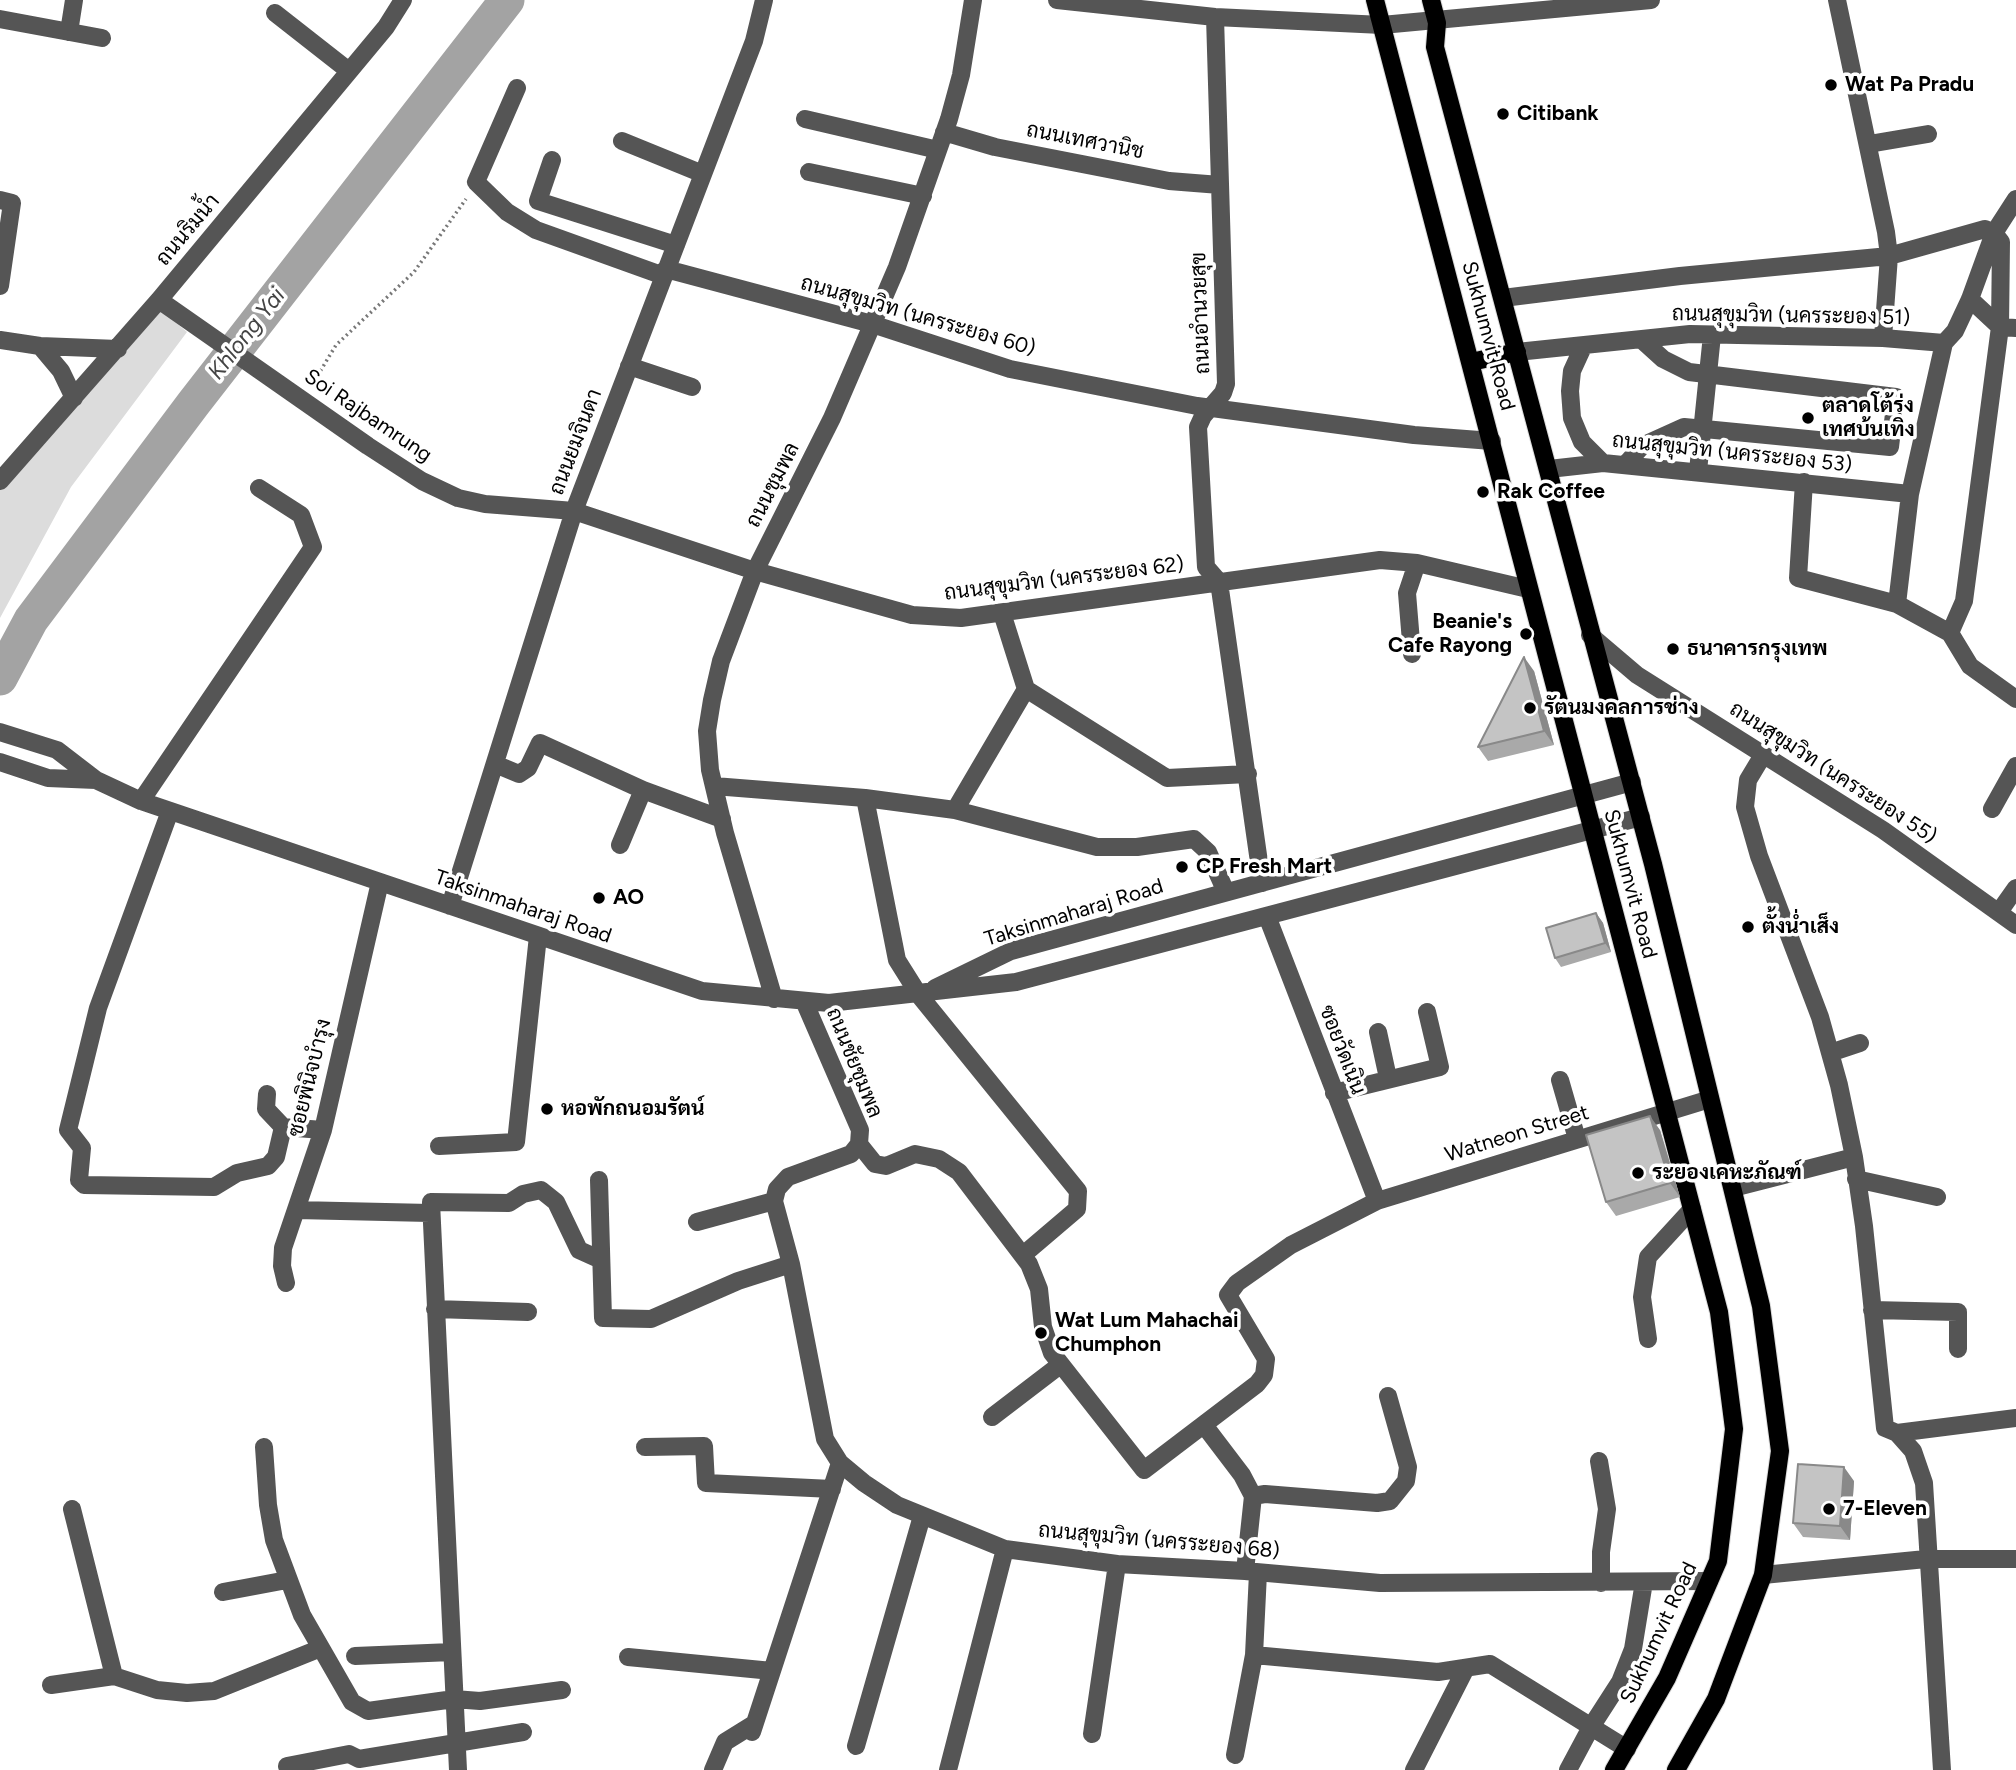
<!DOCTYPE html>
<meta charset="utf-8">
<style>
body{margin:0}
canvas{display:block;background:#fff}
</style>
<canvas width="2016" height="1770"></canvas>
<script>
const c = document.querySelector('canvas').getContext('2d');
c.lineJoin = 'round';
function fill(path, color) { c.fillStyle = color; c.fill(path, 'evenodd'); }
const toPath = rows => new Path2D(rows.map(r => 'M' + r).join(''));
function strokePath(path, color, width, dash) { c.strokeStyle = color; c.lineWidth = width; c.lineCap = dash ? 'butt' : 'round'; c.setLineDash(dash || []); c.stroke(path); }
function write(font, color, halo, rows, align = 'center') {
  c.font = font + ' Figtree,Sarabun,sans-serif'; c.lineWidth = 7; c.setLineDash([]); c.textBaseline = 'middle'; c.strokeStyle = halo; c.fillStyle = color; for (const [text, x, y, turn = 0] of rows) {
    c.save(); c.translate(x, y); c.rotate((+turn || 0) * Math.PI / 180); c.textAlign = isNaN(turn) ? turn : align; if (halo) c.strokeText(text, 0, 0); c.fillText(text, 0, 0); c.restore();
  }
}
const green = toPath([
 [160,309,187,332,71,487,0,618,0,489]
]);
const river = toPath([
 [0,678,31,620,193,404,507,0]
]);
const path = toPath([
 [312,385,336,345,414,272,466,199]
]);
const minor = toPath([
 [1057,0,1215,17,1382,25,1651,0],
 [1837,0,1886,232,1889,256,1883,338],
 [275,13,349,71],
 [1215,17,1226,384,1223,393,1203,416,1198,427,1206,567,1219,582,1262,883],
 [0,19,102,38],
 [69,32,74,0],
 [517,88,476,182,507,212,536,230,664,276],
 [805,119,938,150],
 [944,132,995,147,1169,181,1220,185],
 [622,141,703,174],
 [1869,144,1928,134],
 [552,160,538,201,676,245],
 [809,172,923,196],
 [0,200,12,203,0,286],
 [666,269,872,324,1010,369,1197,406,1414,435,1492,441],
 [1503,298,1680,276,1889,256,1985,229,1994,233,2001,242,2000,327,1964,601,1950,633],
 [1970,299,2000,327,2016,328],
 [159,300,368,446,422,481,458,498,485,504,574,511,755,571,912,615,961,618,1380,560,1417,563,1528,589],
 [0,340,40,346,118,349],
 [40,346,61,371,74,398],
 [1583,347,1572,371,1570,391,1572,418,1582,442,1603,463],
 [1517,352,1690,334,1883,338,1944,343],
 [629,366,692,387],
 [1626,464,1642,446,1684,427,1890,447,1896,397,1689,372,1663,359,1642,340],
 [1549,469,1603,463,1910,494],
 [1698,471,1712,335],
 [0,481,159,300,386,27,403,0],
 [1804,482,1798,578,1897,604,1950,633,1970,666,2016,699],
 [1897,604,1910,494,1944,343,1955,331,1970,299,1994,233,2016,199],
 [1002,613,1026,689,1167,778,1248,774],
 [1590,635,1637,675,1883,830,2016,925],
 [1412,654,1407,593,1417,563],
 [0,732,57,750,96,780,141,801,702,991,829,1003,1016,982,1641,817],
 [1763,755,1748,780,1745,807,1759,856,1820,1017,1839,1085,1854,1157,1864,1226,1885,1428,1897,1433,1913,1451,1924,1483,1942,1770],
 [0,762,48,778,96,780],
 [495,764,519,774,528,768,540,743,643,790,722,819],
 [714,786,865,798,955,810,1097,847,1137,847,1194,839,1208,852,1226,892],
 [865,798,897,960,919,995,1078,1191,1077,1209,1023,1255],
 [141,801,313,547,301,515,259,488],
 [1992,809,2016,766],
 [955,810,1026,689],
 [170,811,98,1008,68,1130,82,1148,79,1180,84,1185,214,1187,237,1173,268,1166,276,1157,283,1127,323,1130],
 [620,845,643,790],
 [450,906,574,511,754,41,764,0],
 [1999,912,2016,888],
 [1267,916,1377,1201],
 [935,988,1011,951,1632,782],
 [774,999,725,833,710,770,707,731,712,700,721,661,755,571,832,418,897,267,949,119,961,75,973,0],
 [804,1001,860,1130,859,1144],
 [1378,1032,1388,1078],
 [1830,1053,1860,1043],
 [1560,1080,1577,1139],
 [1334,1093,1440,1067,1427,1012],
 [267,1094,266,1109,283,1127],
 [859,1144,851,1154,788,1177,777,1189,774,1201,791,1264,825,1439,840,1463,864,1483,897,1505,1005,1549,1117,1564,1245,1571,1380,1583,1709,1581],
 [859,1144,875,1164,886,1166,915,1154,939,1159,959,1172,1029,1264,1039,1289,1043,1327,1052,1353,1144,1470,1257,1384,1264,1375,1266,1359,1228,1295,1237,1283,1291,1245,1377,1201,1710,1099],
 [439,1146,516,1142,538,936],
 [1856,1179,1937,1197],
 [599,1180,603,1318,651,1319,738,1281,791,1264],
 [1733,1188,1854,1157],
 [296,1210,430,1213],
 [697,1222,774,1201],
 [286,1283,282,1266,283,1248,323,1130,380,882],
 [435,1309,528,1312],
 [1872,1310,1958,1312,1958,1349],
 [1648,1339,1642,1297,1648,1257,1692,1209],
 [992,1417,1060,1365],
 [1204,1425,1242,1475,1253,1496,1245,1571],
 [1897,1433,2016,1418],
 [264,1447,268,1505,274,1540,302,1615,321,1648],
 [645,1447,704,1446,706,1483,832,1489],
 [1599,1461,1607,1509,1601,1552,1601,1583],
 [1253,1496,1265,1494,1377,1503,1390,1501,1406,1481,1408,1467,1388,1396],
 [72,1509,114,1676],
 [1763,1575,1926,1559,2016,1559],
 [223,1592,287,1580],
 [1254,1655,1438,1672,1490,1664,1627,1749],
 [355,1656,452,1652],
 [628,1657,772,1671],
 [51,1685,114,1676,157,1690,187,1693,214,1691,321,1648,352,1702,368,1711,454,1699,480,1701,562,1690],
 [752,1732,840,1463],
 [1092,1734,1117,1564],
 [856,1746,922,1516],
 [1235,1755,1254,1655,1258,1573],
 [287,1766,349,1754,359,1759,523,1732],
 [458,1770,431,1202,509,1203,523,1194,541,1190,556,1202,579,1250,599,1259],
 [713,1770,725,1742,754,1724],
 [948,1770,1005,1549],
 [1414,1770,1466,1668],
 [1568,1770,1591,1727,1620,1682,1633,1649,1644,1582]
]);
const major = toPath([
 [1375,0,1719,1312,1734,1429,1718,1561,1667,1678,1614,1770],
 [1431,0,1437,23,1435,47,1653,864,1761,1306,1780,1451,1763,1575,1716,1699,1676,1770],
 [1471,362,1517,352]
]);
const wall = toPath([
 [1534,671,1554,745,1488,761,1478,747],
 [1596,913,1603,923,1611,952,1561,967,1555,958],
 [1660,1130,1680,1197,1616,1216,1606,1202],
 [1854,1481,1850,1540,1803,1537,1793,1523]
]);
const shadedWall = toPath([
 [1524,657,1534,671,1554,745,1544,731],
 [1596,913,1603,923,1611,952,1605,943],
 [1650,1116,1660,1130,1680,1197,1670,1183],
 [1844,1467,1854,1481,1850,1540,1840,1526]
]);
const building = toPath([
 [1524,657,1544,731,1478,747,1524,657],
 [1596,913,1605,943,1555,958,1546,928,1596,913],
 [1650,1116,1670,1183,1606,1202,1586,1135,1650,1116],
 [1798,1464,1844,1467,1840,1526,1793,1523,1798,1464]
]);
const markers = [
 [1831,85,7,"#000"],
 [1503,114,7,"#000"],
 [1808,418,7,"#000"],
 [1483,492,7,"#000"],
 [1526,634,7,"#000"],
 [1673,649,7,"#000"],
 [1530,708,7,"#000"],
 [1182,867,7,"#000"],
 [599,898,7,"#000"],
 [1748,927,7,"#000"],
 [547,1109,7,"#000"],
 [1638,1173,7,"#000"],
 [1041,1333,7,"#000"],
 [1829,1509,7,"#000"]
];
const poiNames = [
 ["Wat Pa Pradu",1845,85],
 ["Citibank",1517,114],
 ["ตลาดโต้รุ่ง",1822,406],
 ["เทศบ้นเทิง",1822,430],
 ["Rak Coffee",1497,492],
 ["Beanie's",1512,622,"right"],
 ["Cafe Rayong",1512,646,"right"],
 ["ธนาคารกรุงเทพ",1687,649],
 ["รัตนมงคลการช่าง",1544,708],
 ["CP Fresh Mart",1196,867],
 ["AO",613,898],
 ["ตั้งน่ำเส็ง",1762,927],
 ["หอพักถนอมรัตน์",561,1109],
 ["ระยองเคหะภัณฑ์",1652,1173],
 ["Wat Lum Mahachai",1055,1321],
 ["Chumphon",1055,1345],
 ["7-Eleven",1843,1509]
];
const streetNames = [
 ["ถนนเทศวานิช",1085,141,11],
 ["ถนนริมน้ำ",188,230,-50],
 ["ถนนอำนวยสุข",1201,313,-92],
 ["ถนนสุขุมวิท (นครระยอง 60)",918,316,16],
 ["ถนนสุขุมวิท (นครระยอง 51)",1791,316,1],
 ["Sukhumvit Road",1488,336,75],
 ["Soi Rajbamrung",368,416,34],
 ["ถนนยมจินดา",576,442,-69],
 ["ถนนสุขุมวิท (นครระยอง 53)",1732,453,6],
 ["ถนนชุมพล",773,485,-63],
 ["ถนนสุขุมวิท (นครระยอง 62)",1064,579,-7],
 ["ถนนสุขุมวิท (นครระยอง 55)",1833,773,33],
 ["Sukhumvit Road",1630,884,75],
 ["Taksinmaharaj Road",523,907,19],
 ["Taksinmaharaj Road",1074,913,-17],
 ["ซอยวัดเนิน",1342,1050,69],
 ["ถนนชัยชุมพล",854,1063,68],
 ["ซอยพินิจบำรุง",310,1078,-76],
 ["Watneon Street",1517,1134,-17],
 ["ถนนสุขุมวิท (นครระยอง 68)",1159,1541,5],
 ["Sukhumvit Road",1659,1633,-65]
];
const waterNames = [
 ["Khlong Yai",247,334,-52]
];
fill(green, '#dcdcdc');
strokePath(river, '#a3a3a3', 35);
strokePath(major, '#dbdbdb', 20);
strokePath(path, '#777', 3.5, [2, 3.5]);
strokePath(minor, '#555', 18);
strokePath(major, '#000', 18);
fill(wall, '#a9a9a9');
fill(shadedWall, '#898989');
fill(building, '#c4c4c4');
strokePath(building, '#898989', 2);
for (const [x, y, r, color] of markers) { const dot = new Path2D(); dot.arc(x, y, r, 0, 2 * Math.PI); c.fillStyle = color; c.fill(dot); strokePath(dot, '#fff', 2.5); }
write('bold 21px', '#000', '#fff', poiNames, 'left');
write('21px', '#000', '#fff', streetNames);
write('italic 23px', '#444', '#fff', waterNames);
</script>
